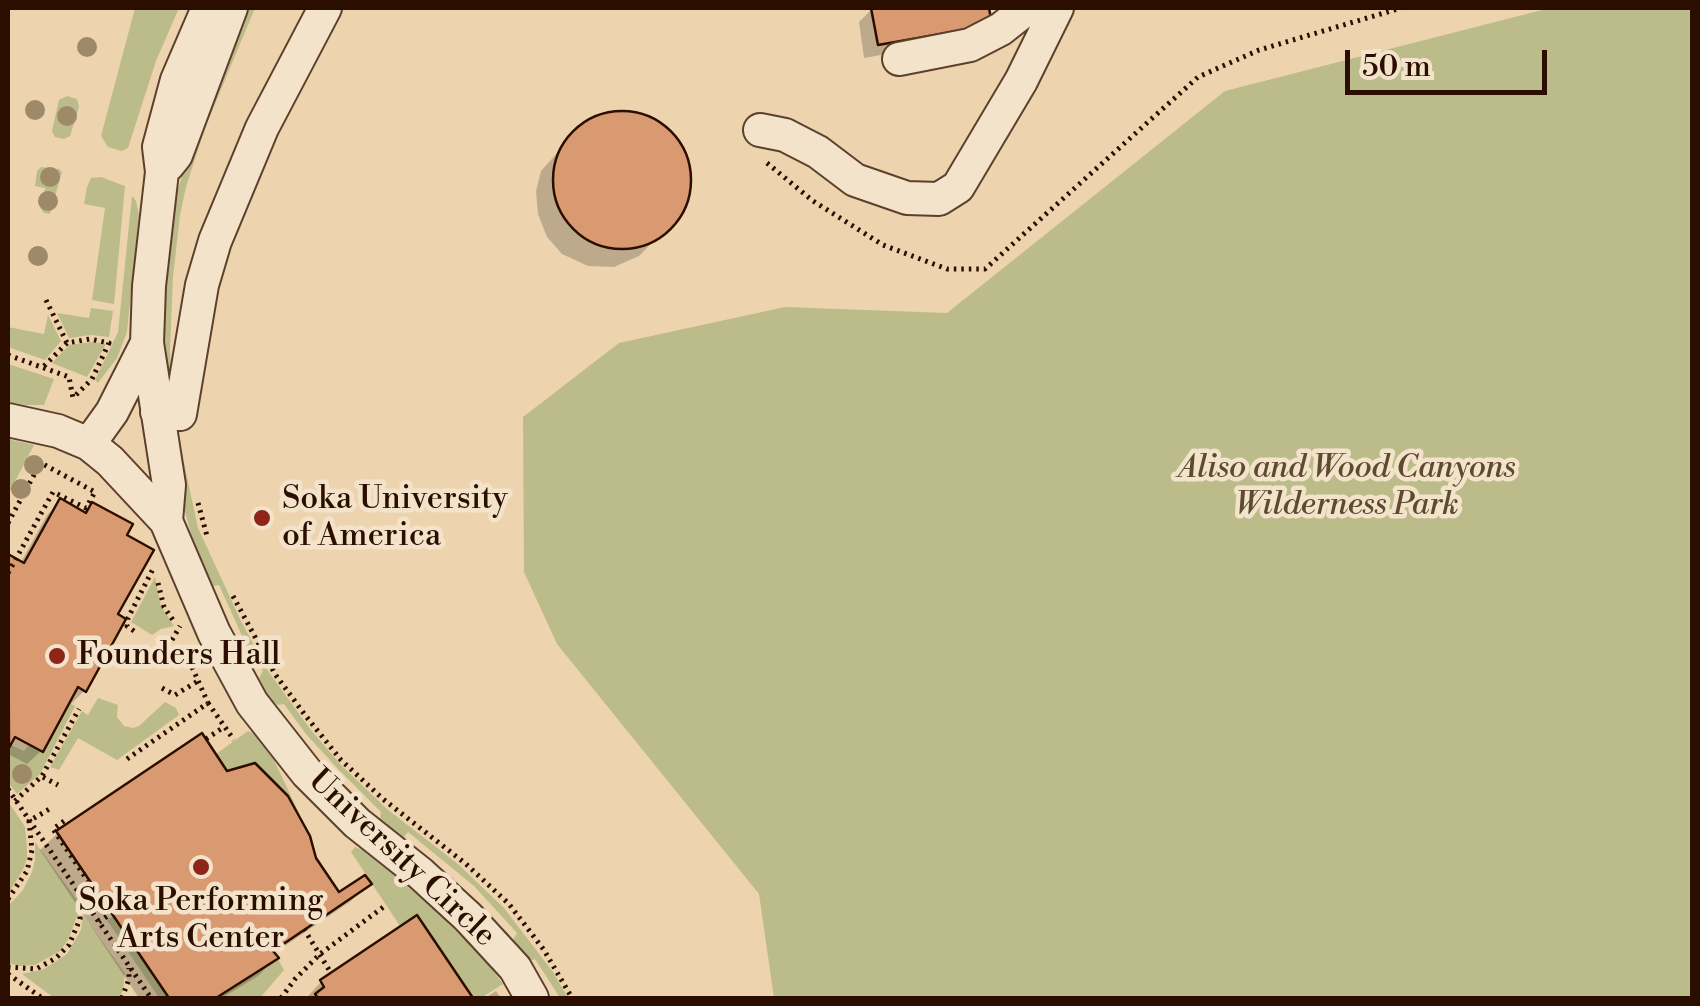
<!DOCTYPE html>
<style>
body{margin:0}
#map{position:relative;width:1700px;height:1006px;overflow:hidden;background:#edd4af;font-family:"Libre Bodoni",serif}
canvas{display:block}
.frame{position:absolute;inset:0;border:10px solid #2b0e00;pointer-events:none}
.scale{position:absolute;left:1345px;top:50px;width:202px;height:45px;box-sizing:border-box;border:5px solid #2b0e00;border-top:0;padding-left:12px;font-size:30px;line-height:35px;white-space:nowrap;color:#2b0e00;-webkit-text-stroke:8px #f3e3cb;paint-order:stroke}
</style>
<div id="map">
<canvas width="1700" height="1006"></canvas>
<div class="frame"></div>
<div class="scale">50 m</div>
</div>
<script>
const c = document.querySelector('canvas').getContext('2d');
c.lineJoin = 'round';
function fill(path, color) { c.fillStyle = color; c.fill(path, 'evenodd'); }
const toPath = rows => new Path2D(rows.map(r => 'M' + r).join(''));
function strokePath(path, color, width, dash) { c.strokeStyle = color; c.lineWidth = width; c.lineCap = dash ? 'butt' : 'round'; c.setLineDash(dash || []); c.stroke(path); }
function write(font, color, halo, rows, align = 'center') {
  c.font = font + ' "Libre Bodoni",serif'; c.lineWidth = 9; c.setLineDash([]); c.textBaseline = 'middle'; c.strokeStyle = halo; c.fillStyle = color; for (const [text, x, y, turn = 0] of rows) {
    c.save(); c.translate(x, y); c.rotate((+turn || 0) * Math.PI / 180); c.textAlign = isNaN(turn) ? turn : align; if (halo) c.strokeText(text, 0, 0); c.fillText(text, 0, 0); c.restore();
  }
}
const green = toPath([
 [135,8,179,8,156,61,128,148,122,151,108,147,101,136],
 [246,8,255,8,205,128,186,187,180,215,173,277,170,351,173,402,162,376,162,318,171,214,192,141],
 [1550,8,1692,8,1692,998,774,998,759,894,557,644,524,572,523,417,619,343,785,307,947,313,1225,91],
 [67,96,77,99,79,107,70,136,64,139,55,137,52,131,59,100],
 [41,167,59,169,62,172,50,214,44,213,41,209,45,188,35,186,37,171],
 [101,177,125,186,114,304,92,300,105,208,84,204,87,187,91,178],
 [132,196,136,201,139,215,127,332,117,358,98,383,95,380,118,332],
 [91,308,113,311,109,337,91,335,69,338,57,313,89,318],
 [48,315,61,341,45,360,8,347,8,327,44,334],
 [92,342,106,344,87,377,52,363,69,345],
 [8,364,54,379,44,405,26,405,8,402],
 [175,421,198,528,241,621,268,671,311,730,341,765,387,809,458,864,504,908,553,972,568,998,560,998,535,959,530,961,526,958,513,940,517,933,474,886,408,832,404,837,398,836,380,819,381,812,338,769,306,734,284,704,277,705,271,701,259,678,263,671,244,640,219,585,212,586,210,583,192,538,180,492],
 [8,439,34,445,9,493,8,492],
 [155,577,161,606,174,626,161,629,152,635,131,622],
 [98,698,118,705,117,717,124,726,133,728,139,726,165,702,176,708,179,715,117,760,78,738,59,770,50,767,82,711,88,715],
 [69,703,75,706,40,774,17,794,8,782,8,749,11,745,24,751,29,745,43,752],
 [248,731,255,734,274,760,300,815,288,796,255,763,227,771,216,754],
 [8,801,25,827,27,847,27,858,23,870,8,894],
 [35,842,77,900,78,914,68,940,60,951,35,965,20,966,8,963,8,906,23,890,32,872,35,860],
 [355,847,362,850,399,879,456,928,478,950,503,984,481,998,473,998,417,915,400,926,351,852],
 [83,915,125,973,123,990,119,998,54,998,22,974,44,969,67,954,81,930],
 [114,916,169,998,159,998,107,920],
 [278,959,284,970,260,998,216,998]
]);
const shadow = toPath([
 [879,8,986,8,989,24,975,38,864,58,859,22,872,9],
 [624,112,648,117,667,128,684,149,689,172,685,198,676,218,639,256,614,267,588,266,562,254,547,237,538,214,536,191,541,171,576,132,602,116],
 [60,502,83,514,93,505,123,536,115,615,84,691,71,704,67,702,41,751,27,764,8,754,8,557,20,564,47,515],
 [226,774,314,859,339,896,368,884,351,901,273,954,276,958,258,976,222,998,139,998,40,850,58,833],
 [416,918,470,998,309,998,308,996,321,982],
 [496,991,501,998,485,998]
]);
const building = toPath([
 [871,8,989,8,992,25,878,45,871,8],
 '553 180a69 69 0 1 1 138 0a69 69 0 1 1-138 0Z',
 [60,498,86,513,92,502,133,524,127,535,154,550,118,614,126,619,86,692,78,687,43,752,15,737,9,748,8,554,24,563,60,498],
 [202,733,227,771,255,763,288,796,310,836,316,858,339,892,365,875,372,884,273,951,279,958,216,998,169,998,56,831,202,733],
 [417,915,473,998,318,998,315,994,324,987,320,980,417,915]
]);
const path = toPath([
 [767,163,813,201,883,245,947,269,985,269,1198,77,1259,50,1401,8],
 [46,300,67,343],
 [8,355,69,377,73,398],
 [44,366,67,343,90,339,109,343,92,379,73,398],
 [198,503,207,536],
 [8,523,41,462],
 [8,573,53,492,86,508,95,492,41,463],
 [158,583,164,607,175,623],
 [233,596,275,674,305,715,341,760,383,799,466,864,509,904,544,950,572,998],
 [134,631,127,626,128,618,153,569],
 [172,640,180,626],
 [161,660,164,654],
 [162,688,175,695,198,681],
 [208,703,234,740],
 [206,739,224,727],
 [127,759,208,703,192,667,193,654],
 [43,777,58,785],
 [8,789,151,998],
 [15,801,42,776,79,709],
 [64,821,53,829,110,914,99,922],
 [8,899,27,871,32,850,29,821,53,807],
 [304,929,331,973],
 [8,967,36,969,56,958,69,945,80,919,80,895],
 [8,974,42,998],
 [122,998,129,979,129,968],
 [281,998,295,979,320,954,386,905]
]);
const minor = toPath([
 [899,59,970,45,1001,29,1025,10,1036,8],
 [760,130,785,135,818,152,855,180,907,198,939,199,958,187,1021,81,1057,8],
 [168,165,176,155,231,8],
 [147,343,169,485,166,521],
 [157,412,180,414,202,285,215,241,262,128,325,8],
 [8,420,58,431,89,444,110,461,166,521,214,633,252,703,307,773,357,823,420,873,468,917,515,968,532,998],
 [89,444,112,412,147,343,149,286,162,172,159,147,177,80,208,8]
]);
const trees = [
 [87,47],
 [35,110],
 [67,116],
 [50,177],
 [48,201],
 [38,256],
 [34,465],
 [21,489],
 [22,774]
];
const markers = [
 [262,518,10,"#8f2418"],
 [57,656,10,"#8f2418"],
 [201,867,10,"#8f2418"]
];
const parkNames = [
 ["Aliso and Wood Canyons",1347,469],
 ["Wilderness Park",1347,506]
];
const poiNames = [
 ["Soka University",282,500],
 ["of America",282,537],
 ["Founders Hall",77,656],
 ["Soka Performing",201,902,"center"],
 ["Arts Center",201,939,"center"]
];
const streetNames = [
 ["University Circle",401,859,43]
];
fill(green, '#bbbc89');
fill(shadow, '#0003');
fill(building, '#da9a71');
strokePath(building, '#2b0e00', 2.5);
strokePath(minor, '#5c402c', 36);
strokePath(path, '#2b0e00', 5, [2.5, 5]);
strokePath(minor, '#f3e3cb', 32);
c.fillStyle = '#9e8969';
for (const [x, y] of trees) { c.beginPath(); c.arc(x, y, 10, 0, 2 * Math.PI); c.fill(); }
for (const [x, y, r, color] of markers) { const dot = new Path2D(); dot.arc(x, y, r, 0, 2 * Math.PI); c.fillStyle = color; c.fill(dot); strokePath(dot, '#f3e3cb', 4); }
write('italic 32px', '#5d4b30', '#f3e3cb', parkNames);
write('32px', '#2b0e00', '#f3e3cb', poiNames, 'left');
write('32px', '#2b0e00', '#f3e3cb', streetNames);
</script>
